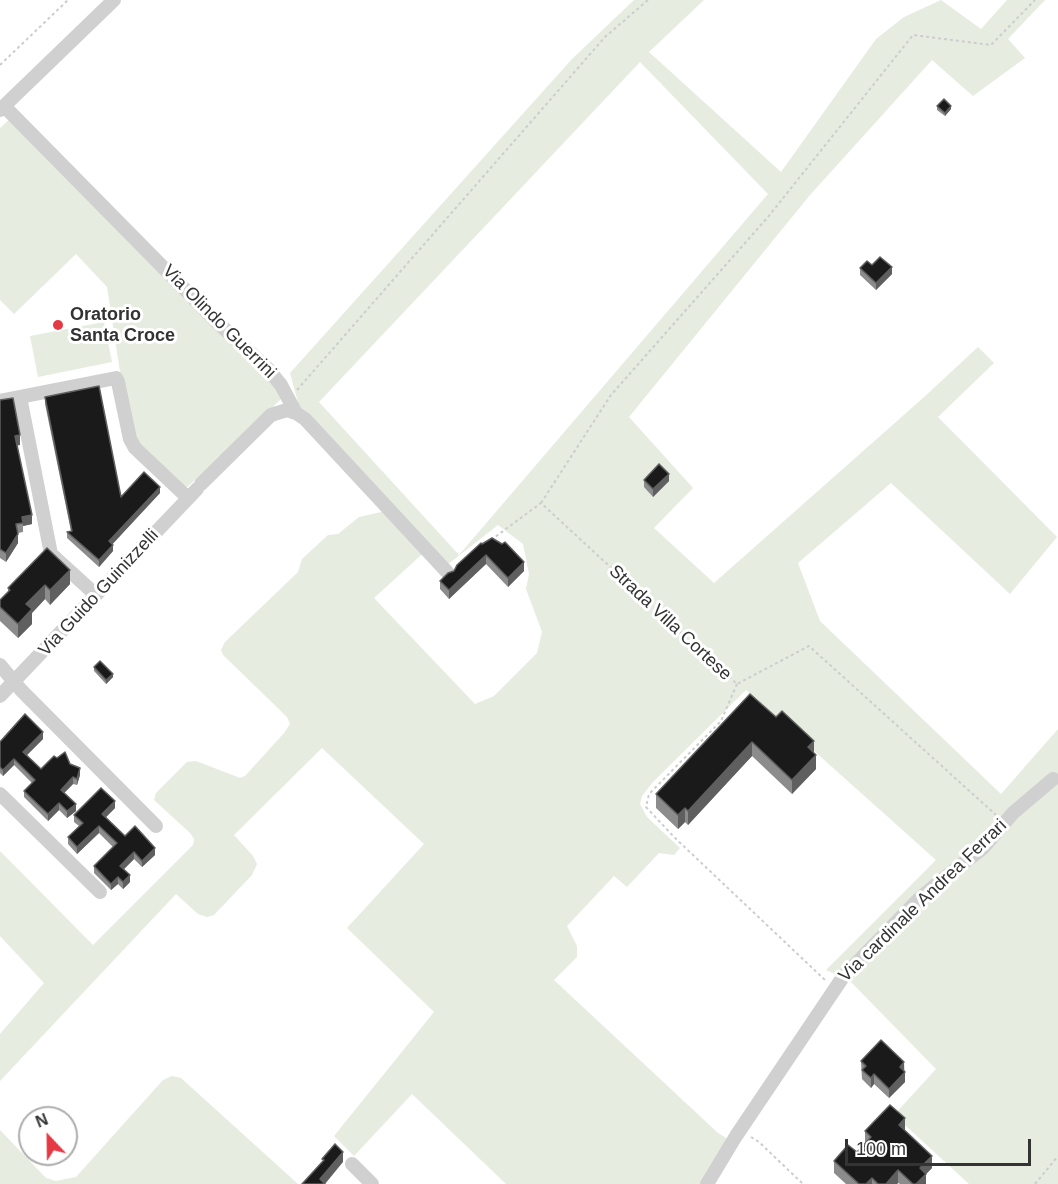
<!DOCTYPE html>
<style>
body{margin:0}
#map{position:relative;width:1058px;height:1184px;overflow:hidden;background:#fff;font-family:Arial,sans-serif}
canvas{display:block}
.north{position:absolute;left:18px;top:1106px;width:60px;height:60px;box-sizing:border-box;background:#fff;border:2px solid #adadad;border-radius:50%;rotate:338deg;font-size:16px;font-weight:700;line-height:24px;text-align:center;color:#333}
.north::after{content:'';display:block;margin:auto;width:21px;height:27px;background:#e63946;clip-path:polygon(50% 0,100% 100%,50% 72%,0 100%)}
.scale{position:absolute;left:845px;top:1139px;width:186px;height:27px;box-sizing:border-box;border:3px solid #333;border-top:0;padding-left:8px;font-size:18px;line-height:21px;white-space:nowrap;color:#333;-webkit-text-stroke:4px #fff;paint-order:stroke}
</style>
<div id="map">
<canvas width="1058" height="1184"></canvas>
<div class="north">N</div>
<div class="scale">100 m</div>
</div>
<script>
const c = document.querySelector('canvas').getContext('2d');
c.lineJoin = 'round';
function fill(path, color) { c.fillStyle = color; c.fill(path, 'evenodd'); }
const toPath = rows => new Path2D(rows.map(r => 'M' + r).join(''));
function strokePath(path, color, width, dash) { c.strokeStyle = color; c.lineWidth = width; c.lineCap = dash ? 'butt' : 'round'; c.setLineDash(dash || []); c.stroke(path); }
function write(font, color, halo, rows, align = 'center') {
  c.font = font + ' Arial,sans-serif'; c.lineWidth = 6; c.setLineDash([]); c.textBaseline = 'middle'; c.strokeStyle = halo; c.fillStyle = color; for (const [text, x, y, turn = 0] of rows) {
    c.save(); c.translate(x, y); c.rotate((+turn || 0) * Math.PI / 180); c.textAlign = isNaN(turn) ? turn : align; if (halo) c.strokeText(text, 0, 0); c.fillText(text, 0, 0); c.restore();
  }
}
const green = toPath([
 [634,0,704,0,649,52,781,172,876,39,904,17,941,0,981,29,1007,0,1045,0,1008,39,1025,58,973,96,932,60,810,195,629,417,693,488,654,528,714,583,923,398,978,347,994,363,938,417,1057,537,1010,594,891,483,798,563,820,621,1001,794,1058,729,1058,1184,969,1184,894,1115,936,1069,850,981,826,970,936,860,746,690,653,782,642,796,640,804,647,817,680,848,674,855,659,853,627,887,614,876,567,926,577,946,577,957,554,980,718,1133,726,1138,727,1143,703,1184,506,1184,412,1094,354,1156,334,1136,434,1012,347,928,424,844,322,748,234,835,253,856,257,864,252,875,214,915,207,917,198,914,176,894,0,1081,0,1034,44,983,0,936,0,851,93,945,193,845,194,839,190,833,154,800,156,793,187,762,196,761,240,778,245,776,284,733,290,724,287,717,223,655,221,650,225,642,298,572,302,559,328,535,338,534,359,517,390,510,299,406,290,373,572,59],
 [640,62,768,194,459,555,319,402],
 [498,525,523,544,529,574,526,589,542,632,537,653,494,696,475,704,374,598,430,547,447,565],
 [12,117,273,379,283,397,199,480,195,480,187,487,180,486,133,441,129,430,107,287,76,254,14,314,0,300,0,128],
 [104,322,112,362,38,377,30,336],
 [172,1076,181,1078,298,1184,0,1184,0,1130,46,1178,56,1181,76,1177,163,1080]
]);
const path = toPath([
 [0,65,68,0],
 [297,390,605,37,648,0],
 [541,503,611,395,768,217,913,35,991,45,1035,0],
 [491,540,541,503,737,684,809,646,996,815],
 [737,684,721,721,649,794,646,807,674,837,825,980],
 [751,1137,759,1142,803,1184],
 [1035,1184,1058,1156]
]);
const minor = toPath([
 [4,106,217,322,268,369,281,385,296,413,305,419,448,573],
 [0,110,114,0],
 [20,397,51,554,96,595],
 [0,401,116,378,118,382,130,439,135,448,188,498],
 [201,484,271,415,287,410,296,413],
 [0,665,21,690,156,826],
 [0,696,197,489],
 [0,794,100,892],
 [352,1164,372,1184],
 [707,1184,736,1136,843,977,919,899,943,879,983,848,1013,813,1053,779]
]);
const wall = toPath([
 [937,106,951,109,945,116,937,110],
 [860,268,892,274,876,290,860,275],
 [45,397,121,497,160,493,112,544,113,551,99,567,67,538,67,532,71,531,45,404],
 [0,400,20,445,17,445,32,524,23,526,23,532,18,533,18,543,6,562,0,558],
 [644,480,669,481,653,497,644,487],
 [482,544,524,571,508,587,486,564,449,599,440,589,440,581,454,571],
 [70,584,50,605,45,599,32,613,32,624,18,638,0,621,0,600,8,592,8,588],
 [94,667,113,677,106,684,94,671],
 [750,694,814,754,816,769,792,794,752,756,688,825,685,822,678,829,656,808,656,794],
 [43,739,27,755,41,769,57,758,70,764,80,775,77,785,73,784,64,793,76,811,67,818,59,810,48,821,24,797,24,791,32,783,14,765,3,776,0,773,0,742],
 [115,808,106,817,125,836,155,855,142,867,134,859,124,869,130,882,123,889,118,884,111,890,94,873,94,866,113,847,99,833,77,854,68,844,68,837,79,826,74,822,74,815],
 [861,1061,904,1062,905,1082,889,1098,874,1084,871,1088,862,1079],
 [905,1130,932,1168,926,1174,926,1184,900,1184,898,1183,897,1184,846,1184,834,1173,834,1161,857,1152,865,1143,865,1131]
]);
const shadedWall = toPath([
 [951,106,951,109,945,116,945,113],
 [892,267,892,274,876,290,876,283],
 [20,435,20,445,15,446,15,436],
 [669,474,669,481,653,497,653,489],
 [160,487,160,493,109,548,109,541],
 [32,515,32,524,23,526,22,517],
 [18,534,18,543,6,562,6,553],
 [113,545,113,551,99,567,99,560],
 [486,555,486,564,449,599,449,590],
 [524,562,524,571,508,587,508,578],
 [70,570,70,584,50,605,50,590],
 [45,585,45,599,32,613,32,624,18,638,18,624,26,604],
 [113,674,113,677,106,684,106,680],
 [43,732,43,739,23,759,23,752],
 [814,741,814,755,808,747],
 [752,742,752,756,688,825,688,811],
 [816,755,816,769,792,794,792,780],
 [14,759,14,765,3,776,3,770],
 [80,768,80,775,77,785,77,779],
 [73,777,73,784,61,796,61,790],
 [115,801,115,808,102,821,102,814],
 [59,803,59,810,48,821,48,814],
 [76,804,76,811,67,818,67,811],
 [685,808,685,822,678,829,678,815],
 [99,826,99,833,77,854,77,847],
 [155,848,155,855,142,867,142,861],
 [134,852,134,859,120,873,120,866],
 [130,875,130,882,123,889,123,882],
 [118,877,118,884,111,890,111,884],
 [904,1062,904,1072,900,1067],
 [905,1072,905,1082,889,1098,889,1089],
 [874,1074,874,1084,871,1088,871,1078],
 [905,1118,905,1131,899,1125],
 [343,1152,343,1162,325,1184,320,1179],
 [932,1156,932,1168,926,1174,926,1184,916,1184,920,1168],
 [898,1170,898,1183,897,1184,886,1184],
 [872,1178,872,1184,866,1184]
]);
const building = toPath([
 [944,99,951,106,945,113,937,106,944,99],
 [880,257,892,267,876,283,860,268,867,261,872,265,880,257],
 [99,386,121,497,144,472,160,487,109,541,113,545,99,560,67,532,72,531,45,397,99,386],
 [13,398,20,435,15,436,32,515,22,517,23,523,16,524,18,534,6,553,0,549,0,400,13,398],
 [659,464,669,474,653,489,644,480,659,464],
 [492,538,502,544,505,542,524,562,508,578,486,555,449,590,440,581,448,573,454,571,457,565,481,543,482,544,492,538],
 [47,548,70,570,50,590,45,585,26,604,32,609,18,624,0,607,0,600,10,590,8,588,47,548],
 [100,661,113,674,106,680,94,667,100,661],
 [750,694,776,717,782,711,814,741,808,747,816,755,792,780,752,742,688,811,685,808,678,815,656,794,750,694],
 [25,714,43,732,23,752,41,769,54,756,57,758,65,752,70,764,80,768,77,779,73,777,61,790,76,804,67,811,59,803,48,814,24,791,35,780,14,759,3,770,0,767,0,742,25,714],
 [101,788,115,801,102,814,125,836,135,826,155,848,142,861,134,852,120,866,130,875,123,882,118,877,111,884,94,866,117,843,99,826,77,847,68,837,83,823,74,815,101,788],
 [881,1040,904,1062,900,1067,905,1072,889,1089,874,1074,871,1078,862,1070,866,1066,861,1061,881,1040],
 [890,1105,905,1118,899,1125,932,1156,920,1168,926,1174,916,1184,913,1184,898,1170,886,1184,878,1184,872,1178,866,1184,859,1184,834,1161,848,1145,857,1152,871,1137,865,1131,890,1105],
 [335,1144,343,1152,320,1179,325,1184,302,1184,324,1160,322,1159,335,1144]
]);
const markers = [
 [58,325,6,"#e63946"]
];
const poiNames = [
 ["Oratorio",70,315],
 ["Santa Croce",70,336]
];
const streetNames = [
 ["Via Olindo Guerrini",219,322,45],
 ["Via Guido Guinizzelli",99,593,-47],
 ["Strada Villa Cortese",670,623,43],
 ["Via cardinale Andrea Ferrari",923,901,-44]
];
fill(green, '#e6ecdf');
strokePath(path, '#cdcdcd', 2, [3, 3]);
strokePath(minor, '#d0d0d0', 14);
fill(wall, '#8c8c8c');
fill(shadedWall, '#5f5f5f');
fill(building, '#1a1a1a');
strokePath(building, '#5f5f5f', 1.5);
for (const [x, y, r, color] of markers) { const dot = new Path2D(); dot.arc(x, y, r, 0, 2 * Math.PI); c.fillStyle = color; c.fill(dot); strokePath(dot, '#fff', 2); }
write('bold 18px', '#333', '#fff', poiNames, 'left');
write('18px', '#333', '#fff', streetNames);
</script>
